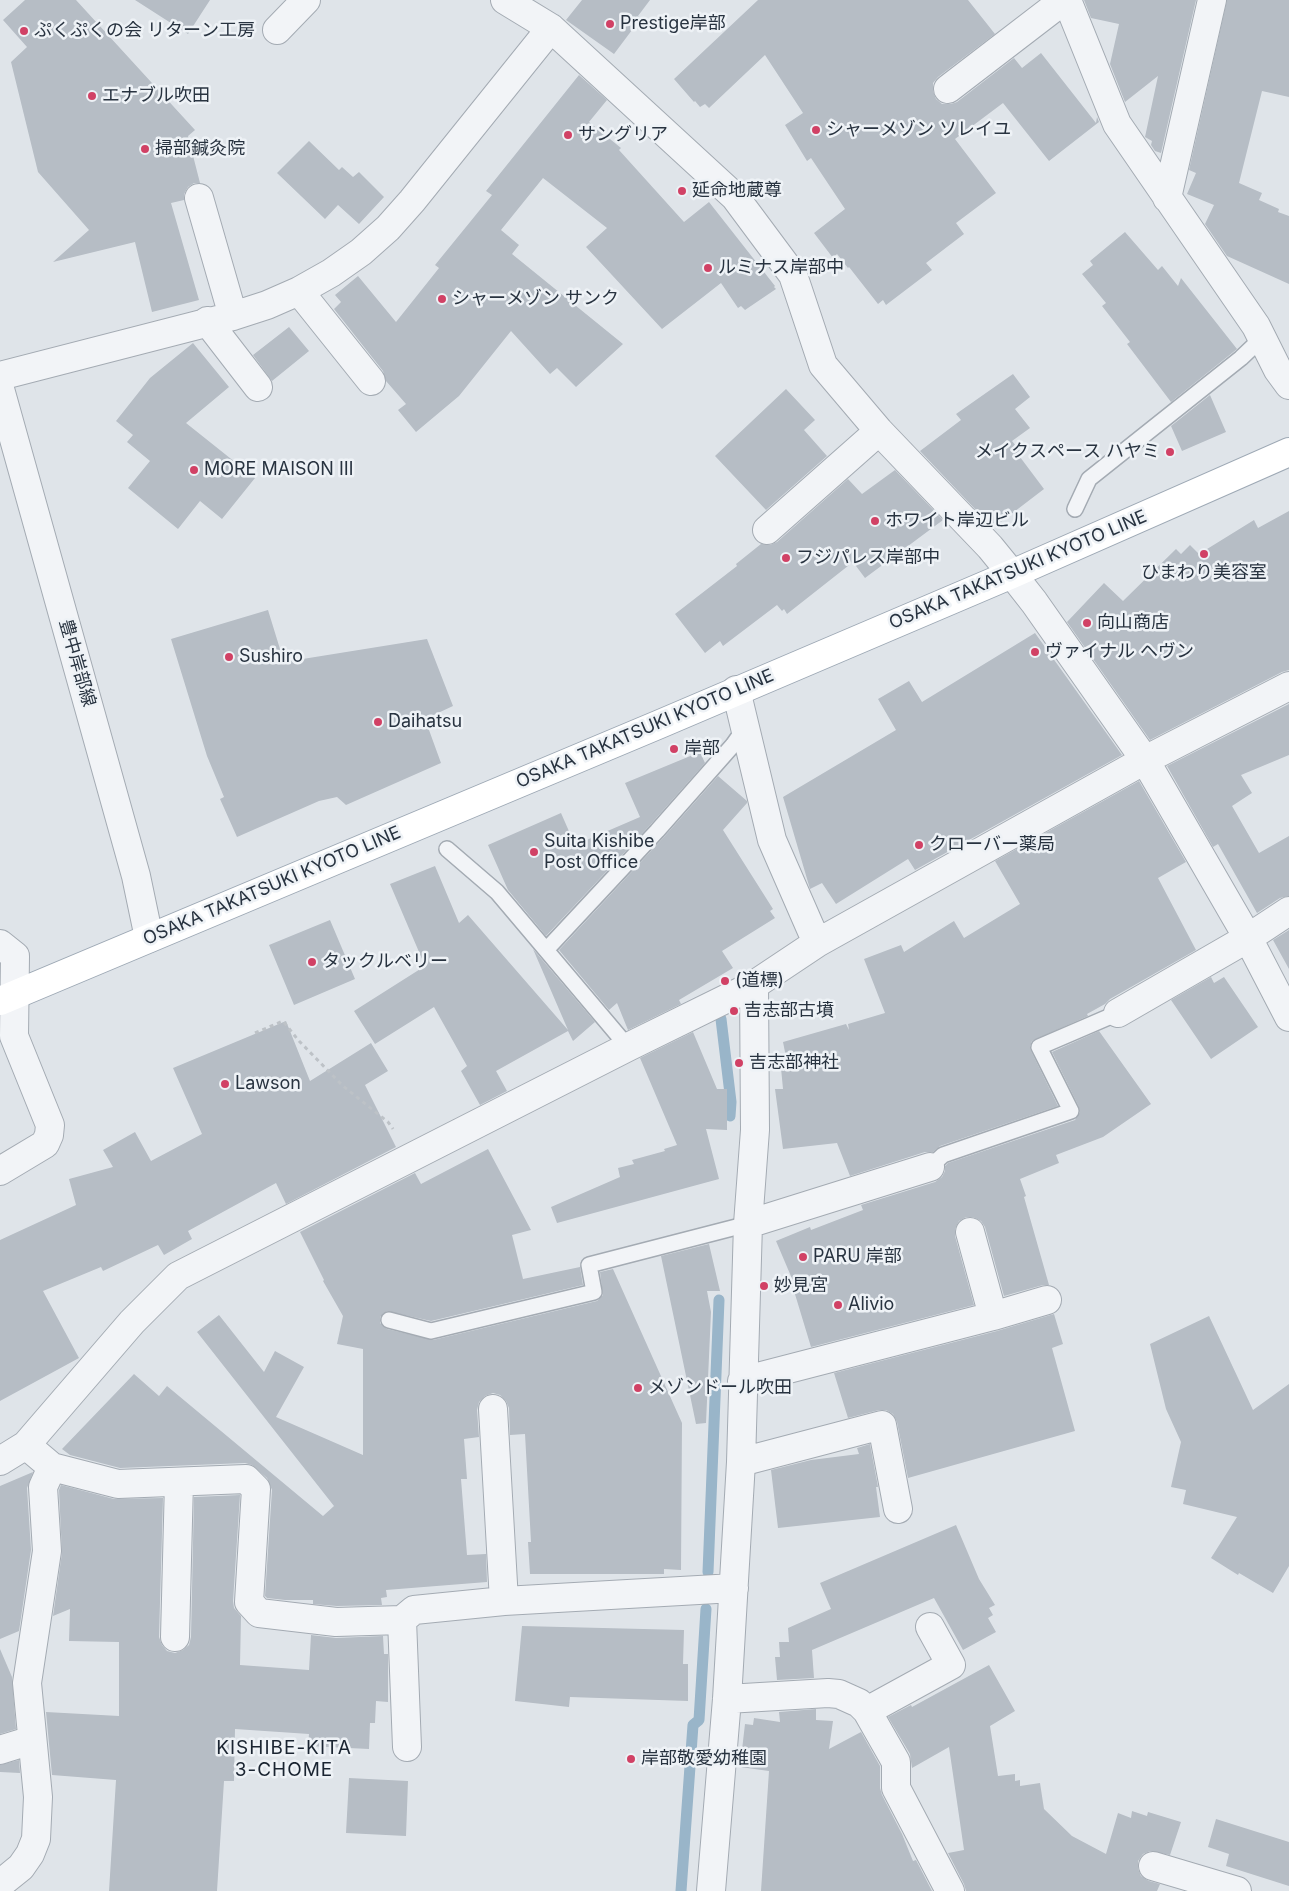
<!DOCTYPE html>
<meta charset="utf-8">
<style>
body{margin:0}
canvas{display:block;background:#dfe4e9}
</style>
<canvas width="1289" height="1891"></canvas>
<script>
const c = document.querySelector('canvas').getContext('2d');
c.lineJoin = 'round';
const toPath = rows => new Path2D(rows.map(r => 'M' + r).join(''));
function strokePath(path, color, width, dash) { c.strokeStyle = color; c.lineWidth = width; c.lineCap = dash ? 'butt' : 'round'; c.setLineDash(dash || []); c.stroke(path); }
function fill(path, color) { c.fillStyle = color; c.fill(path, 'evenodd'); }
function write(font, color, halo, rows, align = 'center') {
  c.font = font + ' Inter,"Noto Sans JP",sans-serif'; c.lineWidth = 5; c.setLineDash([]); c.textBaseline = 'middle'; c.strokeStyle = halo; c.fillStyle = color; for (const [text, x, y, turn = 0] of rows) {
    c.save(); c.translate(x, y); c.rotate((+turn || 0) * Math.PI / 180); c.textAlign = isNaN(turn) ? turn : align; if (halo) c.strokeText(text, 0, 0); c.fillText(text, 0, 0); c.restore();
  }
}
const stream = toPath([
 [721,1019,731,1102,730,1116],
 [708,1572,719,1300],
 [681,1891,693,1725,699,1720,706,1609]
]);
const building = toPath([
 [25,0,76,0,195,130,188,136,200,183,194,183,188,187,184,194,184,200,171,203,199,300,152,312,135,242,53,262,89,230,38,172,11,62,27,47,3,20],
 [135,0,210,0,188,34],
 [582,0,650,0,638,16,641,18,614,54,566,20],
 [758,0,968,0,995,34,938,77,933,83,933,91,936,99,942,104,951,104,957,102,1014,58,1022,68,1041,53,1096,123,1097,117,1099,122,1049,161,1003,103,955,139,996,193,956,223,964,234,926,263,932,270,886,305,883,300,878,304,849,267,848,268,837,254,833,258,814,233,845,209,811,158,807,161,785,125,803,113,765,55,709,108,705,104,700,107,695,101,694,102,674,79],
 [1084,0,1196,0,1161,153,1155,151,1151,145,1152,141,1145,137,1158,76,1125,102,1110,64,1119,24,1091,18],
 [1227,0,1289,0,1289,97,1262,91,1239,183,1262,193,1259,200,1279,209,1278,212,1289,216,1289,284,1227,256,1205,224,1214,205,1187,194,1196,173,1189,170],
 [579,75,607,100,589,122,621,148,619,150,684,222,709,202,775,286,774,287,776,289,745,310,741,306,738,308,721,283,662,329,586,247,607,228,543,178,501,230,519,245,512,254,623,344,576,387,557,368,550,374,511,331,459,396,416,432,398,410,406,404,386,381,383,371,334,309,341,302,335,295,358,276,396,322,439,268,435,265,492,195,486,191],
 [309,141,339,170,342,167,353,177,359,172,384,197,359,224,338,205,325,219,277,173],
 [1125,232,1158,270,1162,266,1178,286,1181,278,1237,349,1171,402,1127,344,1130,342,1102,306,1106,303,1082,274,1093,265,1090,261],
 [289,327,309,351,272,381,253,355],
 [193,343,229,387,186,423,255,478,222,519,200,501,178,529,128,488,150,461,127,442,133,435,116,421,150,378],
 [1013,374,1030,397,1015,409,1030,428,1012,441,1020,451,1017,453,1044,489,993,528,920,451,961,420,956,414],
 [786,389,815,420,804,430,827,456,766,510,715,456],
 [1210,395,1226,432,1182,451,1171,426],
 [895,470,943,520,865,578,853,562,787,614,784,609,782,611,777,605,723,646,720,641,705,653,675,614,737,566,736,564,761,544,770,545,777,542,848,479,862,494],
 [1289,511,1289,670,1282,672,1150,740,1067,622,1104,583,1123,601,1176,549,1181,554,1190,545,1199,554,1254,520,1258,528],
 [268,610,284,662,427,639,453,706,425,719,441,763,346,805,337,797,319,801,237,837,220,799,224,797,207,756,171,639],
 [1035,633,1122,755,915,870,908,859,836,904,822,883,810,889,783,797,896,730,878,699,909,681,922,702],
 [1289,704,1289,755,1241,775,1252,793,1232,806,1259,853,1289,836,1289,896,1280,898,1257,913,1218,844,1213,847,1167,766],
 [700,752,705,763,650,825,546,936,508,890,488,845,561,813,575,845,640,817,625,783],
 [718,776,747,801,747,803,723,830,773,909,770,911,775,918,722,951,733,968,679,1000,681,1004,628,1030,617,1003,609,1010,559,950,664,837],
 [1139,781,1186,862,1158,878,1196,950,1110,999,1105,1004,1087,1014,1088,1016,1032,1041,1030,1046,1031,1051,1058,1106,940,1146,933,1152,925,1152,850,1176,837,1143,783,1149,775,1089,783,1089,781,1068,788,1067,783,1042,846,1024,849,1030,848,1024,885,1013,864,959,901,945,904,952,954,921,964,938,1020,904,995,861],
 [435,866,459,923,468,915,568,1030,533,949,595,1022,573,1041,568,1031,496,1071,507,1091,480,1105,461,1071,467,1066,434,1007,375,1044,354,1011,425,966,390,884],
 [330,920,355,979,294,1005,269,945],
 [1289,930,1289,969,1273,940],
 [1211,977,1214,983,1224,977,1258,1027,1211,1059,1171,1000],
 [286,1021,310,1081,371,1043,388,1071,365,1085,396,1147,286,1204,276,1183,188,1231,192,1239,164,1255,158,1245,103,1271,101,1267,43,1291,79,1358,0,1401,0,1240,76,1205,69,1179,113,1167,103,1150,135,1132,151,1161,202,1134,173,1068],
 [1099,1031,1151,1104,1103,1137,1056,1155,1059,1163,1020,1179,1026,1196,1024,1197,1049,1285,1043,1285,1004,1296,985,1227,981,1221,973,1217,966,1217,959,1221,955,1229,955,1236,974,1305,811,1347,791,1281,793,1281,776,1241,810,1227,811,1230,863,1210,861,1205,935,1182,942,1177,945,1171,945,1166,948,1163,1075,1120,1080,1112,1079,1107,1052,1052],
 [693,1032,717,1089,727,1089,727,1130,706,1129,719,1179,557,1223,551,1207,620,1177,618,1168,634,1164,632,1160,665,1151,664,1149,677,1145,640,1058],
 [488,1149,531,1230,512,1235,523,1279,580,1267,583,1285,431,1321,387,1311,380,1317,380,1323,387,1329,433,1340,597,1301,603,1295,600,1272,613,1269,682,1423,681,1570,664,1569,664,1574,530,1574,528,1542,531,1542,525,1434,510,1435,509,1408,506,1401,500,1395,493,1393,485,1396,479,1402,477,1410,479,1437,464,1439,467,1479,461,1479,467,1555,486,1554,487,1582,386,1590,387,1597,381,1598,382,1605,337,1606,313,1604,313,1600,285,1600,267,1598,265,1596,272,1490,267,1478,252,1465,245,1463,120,1468,70,1455,62,1449,134,1374,159,1396,167,1386,323,1516,334,1506,197,1332,219,1315,264,1372,275,1351,304,1367,276,1417,363,1455,363,1349,337,1344,343,1316,323,1281,324,1280,300,1232,415,1173,421,1184],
 [709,1244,720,1291,707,1291,711,1312,706,1423,696,1424,661,1256],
 [1054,1314,1063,1344,1052,1348,1075,1431,908,1478,897,1422,893,1414,886,1410,879,1410,848,1418,834,1373,997,1331],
 [1209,1316,1253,1410,1289,1384,1289,1566,1273,1593,1239,1573,1238,1575,1211,1558,1237,1517,1183,1504,1186,1490,1171,1487,1181,1442,1166,1409,1150,1344],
 [870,1444,878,1487,876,1487,880,1517,778,1528,771,1470,811,1460,859,1454,857,1448],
 [33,1472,27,1488,31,1550,19,1631,0,1639,0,1486],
 [61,1485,114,1499,163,1498,159,1637,162,1645,167,1651,175,1653,183,1650,189,1645,191,1637,194,1497,240,1495,233,1601,234,1608,241,1616,240,1665,309,1670,311,1635,336,1638,383,1636,384,1654,388,1654,388,1702,376,1701,375,1723,370,1723,369,1749,308,1746,309,1734,235,1729,234,1781,224,1781,217,1891,109,1891,116,1780,52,1775,46,1712,119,1716,119,1642,69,1641,70,1609,53,1616,62,1553,59,1490],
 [956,1525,979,1579,995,1605,989,1608,993,1615,988,1618,996,1632,963,1650,934,1598,812,1650,814,1678,777,1680,775,1657,780,1657,779,1642,789,1642,788,1628,831,1609,820,1583],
 [522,1626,684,1630,683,1664,688,1664,688,1701,570,1697,569,1707,515,1701],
 [0,1649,12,1677,16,1729,0,1734],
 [989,1665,1015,1711,990,1726,998,1776,1015,1774,1015,1781,1020,1780,1020,1786,1040,1783,1044,1809,1072,1836,1106,1854,1118,1813,1131,1818,1132,1811,1147,1816,1148,1812,1181,1822,1170,1855,1150,1851,1143,1854,1138,1861,1138,1869,1141,1876,1149,1881,1160,1884,1157,1891,966,1891,964,1884,948,1853,964,1850,949,1747,912,1768,910,1754,888,1717,911,1705,912,1707],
 [816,1709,816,1720,833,1721,829,1749,861,1732,880,1766,880,1788,882,1795,902,1834,913,1861,916,1860,932,1891,761,1891,769,1771,740,1767,745,1724,753,1725,754,1718,780,1722,779,1712],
 [19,1760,20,1773,0,1772,0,1765],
 [349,1778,408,1781,406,1836,346,1833],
 [1216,1819,1289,1842,1289,1886,1226,1866,1229,1854,1208,1847]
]);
const path = toPath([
 [255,1033,283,1021,299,1041,343,1086,388,1122,393,1129],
 [669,1755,688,1757]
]);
const service = toPath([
 [1075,509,1089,479,1241,358,1262,338],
 [447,849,497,892,628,1047],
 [547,949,657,831,733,745,745,728],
 [930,1167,943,1155,1071,1111,1039,1047,1118,1013],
 [389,1320,431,1331,594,1292,589,1265,748,1224]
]);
const minor = toPath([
 [505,0,551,28,735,197,793,275,823,365,879,431,990,547,1012,574,1034,602,1145,760,1248,938,1289,1017],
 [1067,0,1117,124,1256,326,1278,370,1289,385],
 [277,30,306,0],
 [948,89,1064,0],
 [199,198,233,316],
 [1167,198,1212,0],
 [299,291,371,381],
 [207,321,258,387],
 [0,376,233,316,267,305,299,291,331,273,361,252,388,228,412,201,551,28],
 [767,530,879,431],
 [736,690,772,840,817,943],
 [0,944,15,956,14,1036,50,1125,49,1135,45,1144,0,1171],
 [1118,1013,1248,938,1289,911],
 [748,1224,930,1167],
 [970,1232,993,1316],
 [742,1381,993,1316,1047,1300],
 [493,1409,504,1601],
 [26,1445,52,1467,118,1484,246,1479,256,1489,249,1602,259,1613,336,1622,402,1620,414,1610,504,1601,734,1588],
 [0,1461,26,1445,132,1322,178,1276,628,1047,754,985,817,943,1145,760,1289,686],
 [741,1462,882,1425,898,1509],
 [402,1620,407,1747],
 [175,1637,179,1482],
 [727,1699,828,1693,839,1694,859,1703,867,1711,896,1762,896,1788,950,1891],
 [867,1711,951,1665,930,1627],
 [0,1750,32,1740],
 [1153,1866,1237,1891],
 [0,1884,21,1867,30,1854,36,1839,38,1797,27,1683,47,1551,43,1487,52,1467],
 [711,1891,727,1699,741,1462,748,1224,755,1130,754,985]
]);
const tertiary = toPath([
 [0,389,136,876,149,938]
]);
const primary = toPath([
 [0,1001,660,724,1012,574,1289,452]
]);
const markers = [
 [610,24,5,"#d14165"],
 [24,31,5,"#d14165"],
 [92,96,5,"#d14165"],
 [816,130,5,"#d14165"],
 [568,135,5,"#d14165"],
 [145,149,5,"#d14165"],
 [682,191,5,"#d14165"],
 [708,268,5,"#d14165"],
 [442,299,5,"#d14165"],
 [1170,452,5,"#d14165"],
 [194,470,5,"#d14165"],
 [875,521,5,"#d14165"],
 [1204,554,5,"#d14165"],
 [786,558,5,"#d14165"],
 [1087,623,5,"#d14165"],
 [1035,652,5,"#d14165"],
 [229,657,5,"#d14165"],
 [378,722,5,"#d14165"],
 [674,749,5,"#d14165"],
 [919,845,5,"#d14165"],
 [534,852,5,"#d14165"],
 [312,962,5,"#d14165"],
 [725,981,5,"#d14165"],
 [734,1011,5,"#d14165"],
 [739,1063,5,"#d14165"],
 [225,1084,5,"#d14165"],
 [803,1257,5,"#d14165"],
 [764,1286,5,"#d14165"],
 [838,1305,5,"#d14165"],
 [638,1388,5,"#d14165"],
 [631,1759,5,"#d14165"]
];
const poiNames = [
 ["Prestige岸部",620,24],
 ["ぷくぷくの会 リターン工房",34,31],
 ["エナブル吹田",102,96],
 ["シャーメゾン ソレイユ",826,130],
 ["サングリア",578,135],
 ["掃部鍼灸院",155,149],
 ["延命地蔵尊",692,191],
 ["ルミナス岸部中",718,268],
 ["シャーメゾン サンク",452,299],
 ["メイクスペース ハヤミ",1160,452,"right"],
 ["MORE MAISON Ⅲ",204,470],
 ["ホワイト岸辺ビル",885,521],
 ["フジパレス岸部中",796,558],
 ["ひまわり美容室",1204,573,"center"],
 ["向山商店",1097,623],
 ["ヴァイナル ヘヴン",1045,652],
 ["Sushiro",239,657],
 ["Daihatsu",388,722],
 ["岸部",684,749],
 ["Suita Kishibe",544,842],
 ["Post Office",544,863],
 ["クローバー薬局",929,845],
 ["タックルベリー",322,962],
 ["(道標)",735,981],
 ["吉志部古墳",744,1011],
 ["吉志部神社",749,1063],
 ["Lawson",235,1084],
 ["PARU 岸部",813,1257],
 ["妙見宮",774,1286],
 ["Alivio",848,1305],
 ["メゾンドール吹田",648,1388],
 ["岸部敬愛幼稚園",641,1759]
];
const streetNames = [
 ["OSAKA TAKATSUKI KYOTO LINE",1018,570,-23],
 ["豊中岸部線",77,663,74],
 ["OSAKA TAKATSUKI KYOTO LINE",645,729,-23],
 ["OSAKA TAKATSUKI KYOTO LINE",272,886,-23]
];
const neighbourhoodNames = [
 ["KISHIBE-KITA",284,1748],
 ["3-CHOME",284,1770]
];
strokePath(stream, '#99b5c9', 11);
fill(building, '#b6bdc5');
strokePath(service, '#a4abb3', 18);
strokePath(minor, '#a4abb3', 30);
strokePath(tertiary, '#a4abb3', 30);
strokePath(primary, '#9ea9b5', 30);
strokePath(path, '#bdc2c7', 3, [4, 4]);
strokePath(service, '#f2f4f7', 15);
strokePath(minor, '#f2f4f7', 28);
strokePath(tertiary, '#f2f4f7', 28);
strokePath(primary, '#fff', 28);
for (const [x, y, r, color] of markers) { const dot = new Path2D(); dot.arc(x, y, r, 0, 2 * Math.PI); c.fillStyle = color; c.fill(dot); strokePath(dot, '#eef2f6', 2); }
write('18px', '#283340', '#eef2f6', poiNames, 'left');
write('18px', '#283340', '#eef2f6', streetNames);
c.letterSpacing = '1px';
write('19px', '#1a2431', '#eef2f6', neighbourhoodNames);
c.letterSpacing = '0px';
</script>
